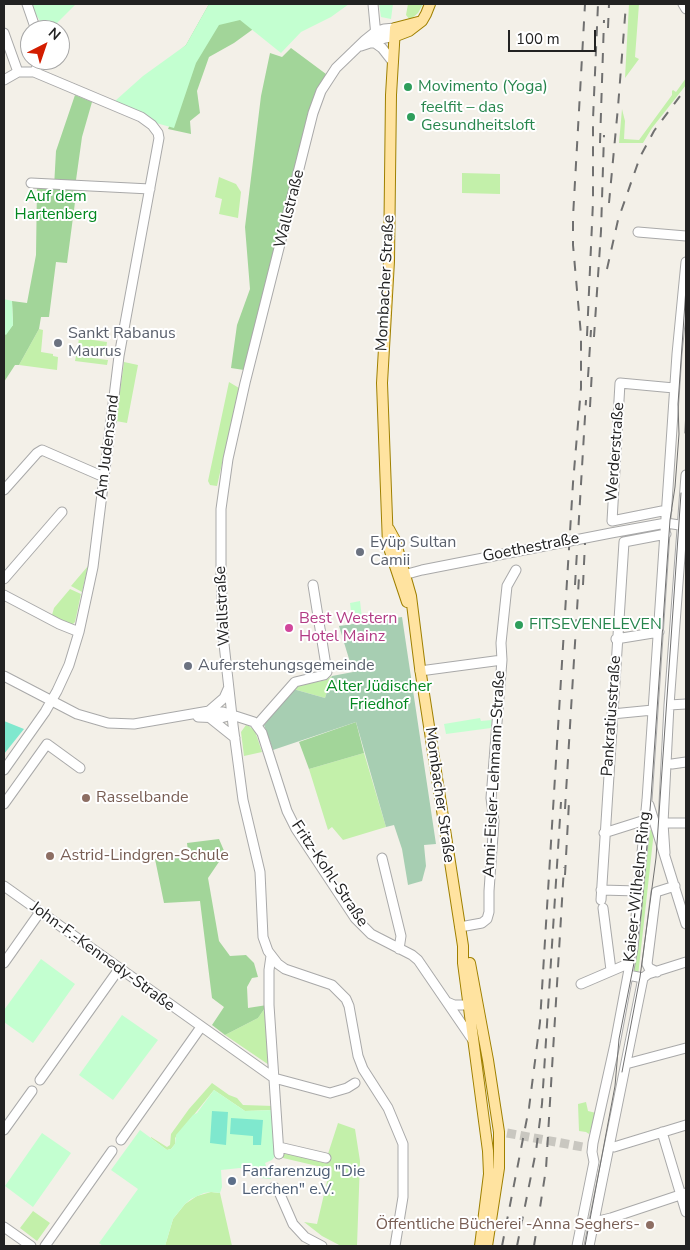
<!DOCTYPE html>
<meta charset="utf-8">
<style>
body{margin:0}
#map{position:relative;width:690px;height:1250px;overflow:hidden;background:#f3f0e8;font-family:"Nunito Sans",sans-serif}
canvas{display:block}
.frame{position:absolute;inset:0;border:5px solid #222;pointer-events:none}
.north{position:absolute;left:20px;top:20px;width:50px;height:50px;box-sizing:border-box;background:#fff;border:1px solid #a7a7a7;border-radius:50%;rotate:41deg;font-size:14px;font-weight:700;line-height:20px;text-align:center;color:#222}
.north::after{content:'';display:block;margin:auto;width:18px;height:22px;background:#d31d00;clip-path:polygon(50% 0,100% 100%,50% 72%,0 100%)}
.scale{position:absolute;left:508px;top:30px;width:88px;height:22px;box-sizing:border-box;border:2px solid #222;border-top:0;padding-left:6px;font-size:15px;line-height:18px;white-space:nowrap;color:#222;-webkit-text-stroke:4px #fff;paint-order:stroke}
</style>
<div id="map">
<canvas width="690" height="1250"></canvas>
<div class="frame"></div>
<div class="north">N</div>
<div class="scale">100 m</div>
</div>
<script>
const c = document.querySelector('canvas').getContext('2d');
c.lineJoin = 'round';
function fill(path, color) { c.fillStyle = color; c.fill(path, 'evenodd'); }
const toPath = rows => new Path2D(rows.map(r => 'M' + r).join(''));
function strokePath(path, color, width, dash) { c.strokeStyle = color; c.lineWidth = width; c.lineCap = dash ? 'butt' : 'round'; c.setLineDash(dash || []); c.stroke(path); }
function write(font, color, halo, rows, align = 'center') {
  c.font = font + ' "Nunito Sans",sans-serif'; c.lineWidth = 4; c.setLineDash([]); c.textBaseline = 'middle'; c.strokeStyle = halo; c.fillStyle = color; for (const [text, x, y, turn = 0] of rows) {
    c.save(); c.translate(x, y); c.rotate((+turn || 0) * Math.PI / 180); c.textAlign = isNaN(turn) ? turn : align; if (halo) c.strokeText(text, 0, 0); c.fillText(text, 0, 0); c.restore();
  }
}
const grass = toPath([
 [408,4,423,4,418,13,410,20,406,15],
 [629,4,639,4,635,57,639,59,625,78],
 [686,78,686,85,652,128,643,143,619,143,622,109,625,121,624,139,639,140,672,95,672,91,673,90,676,92],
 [462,173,500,174,500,194,462,193],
 [219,177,236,184,241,192,238,218,219,214,222,199,215,197],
 [39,329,43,330,41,352,53,354,53,356,58,357,57,370,19,365],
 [79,338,107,342,105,356,77,353],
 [76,356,108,360,107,365,75,361],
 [124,362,138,365,127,423,116,421],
 [229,382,239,388,217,486,210,485,208,481],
 [88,566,82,592,71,586],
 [70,589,81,594,75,622,72,625,52,615,54,608],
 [332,676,325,698,293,689,297,686,326,680],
 [246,725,249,726,255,731,262,752,244,756,241,732],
 [364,753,386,827,343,840,332,827,328,830,309,769],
 [650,830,654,831,638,976,633,975],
 [267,1005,272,1067,225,1035,258,1018],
 [212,1083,229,1095,237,1098,243,1105,274,1106,274,1110,245,1111,214,1090,175,1138,175,1144,171,1149,167,1150,151,1138,151,1137,167,1147,170,1145,171,1134,189,1109],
 [586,1102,588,1111,596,1113,589,1134,586,1132,579,1131,578,1104],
 [338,1123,355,1129,360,1161,357,1246,341,1246,322,1236,304,1222,317,1224,330,1169,283,1158,283,1151,326,1160],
 [211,1192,220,1193,232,1246,165,1246,173,1219,185,1204,197,1196],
 [33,1211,50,1223,37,1241,20,1228]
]);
const forest = toPath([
 [209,4,246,4,256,27,234,43,209,57,197,91,200,113,190,121,191,134,168,129,173,118,179,51,186,45],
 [291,48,326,74,313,100,244,370,231,368,237,325,250,289,245,227,261,96,270,53,282,57],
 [75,95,92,102,82,137,76,180,77,187,67,263,56,262,49,317,41,317,39,329,19,365,15,365,4,382,4,336,13,325,12,301,27,303,36,255,37,185,54,187,56,151],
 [356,722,364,753,309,769,299,742],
 [219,839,225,853,208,878,219,941,230,956,246,955,254,963,258,977,252,978,247,987,248,1008,267,1005,258,1018,225,1035,212,1025,224,1007,212,998,200,901,164,903,155,859,188,851,187,843]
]);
const cemetery = toPath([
 [402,617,436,844,424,845,426,866,422,881,408,885,402,849,394,825,386,827,356,722,273,750,264,725,293,689,325,698,332,676,353,672,339,626]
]);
const park = toPath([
 [29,4,76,4,50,30,47,30,44,27],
 [209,4,349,4,331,17,301,32,281,53,240,20,219,25,196,63,174,128,156,123,144,114,115,101,143,76,186,45],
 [379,4,393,4,391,19,381,17],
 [4,299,12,301,13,325,6,335,4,333],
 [360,601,362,618,352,619,350,603],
 [480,718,481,721,492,720,491,728,446,734,444,724],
 [41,959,75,984,33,1043,4,1022,4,1010],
 [122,1015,158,1040,113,1100,79,1075],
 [214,1090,245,1111,274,1110,277,1154,272,1160,265,1163,271,1179,261,1178,240,1168,221,1170,222,1187,220,1193,211,1192,204,1193,191,1199,185,1204,173,1219,165,1246,103,1246,99,1243,138,1189,111,1170,140,1130,167,1150,171,1149,175,1144,176,1135,193,1115,197,1113],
 [42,1133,71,1153,33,1207,5,1186]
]);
const pitch = toPath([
 [4,721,24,729,4,754],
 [212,1111,228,1112,226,1145,210,1143],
 [231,1118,263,1120,261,1145,253,1145,253,1136,230,1134]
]);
const minorTunnel = toPath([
 [507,1133,583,1147]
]);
const minor = toPath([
 [27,4,36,30],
 [373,4,376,36],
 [683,4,686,9],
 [395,28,384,29,375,32,365,40,336,68,321,91,313,113,245,383,228,459,221,509,221,576,224,644,233,725,243,800,260,872,263,937,268,951,278,964,285,969,332,985,346,999,349,1006,358,1056,363,1069,388,1108,403,1144,403,1197,395,1246],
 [4,33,18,72],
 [371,43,375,43,382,48,393,62],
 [361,46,385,38,396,36],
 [34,72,42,60],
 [4,80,18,72,34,72,141,117,152,125,158,133,159,138,119,356,93,567,79,632,69,665,57,691,45,712,4,770],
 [31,183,150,189],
 [638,232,686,236],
 [4,490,37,453,42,450,104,477],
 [667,510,612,521,620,383,674,388],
 [400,576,422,570,611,533,666,523,686,526],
 [4,579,62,512],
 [4,595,59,624,79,632],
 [616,639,659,632],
 [420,671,502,660],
 [4,676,77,714,108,723,134,724,209,711,223,712,254,722,262,733,287,811,296,829,355,918,371,934,412,955,418,960,472,1039],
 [669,705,686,704],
 [209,711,224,698,228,689],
 [612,714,653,710],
 [198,717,221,718,232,715],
 [210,718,235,738],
 [257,725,295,682,324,675,327,672,313,585],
 [672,764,686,762],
 [4,804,47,744,80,768],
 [649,805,686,924],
 [663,823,686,823],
 [604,833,645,820],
 [665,853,663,823,669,705,686,475],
 [382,858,401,936,399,949],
 [4,886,274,1078,330,1093,347,1088,355,1083],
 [601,890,638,891],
 [601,900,624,542,666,534],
 [603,908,611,970],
 [460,927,482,923,487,919,489,912,489,891,494,821,491,798,502,660,501,643,507,586,516,570],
 [271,956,269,970,269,1005,279,1154],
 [4,963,40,912],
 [657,972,649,968,647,964,656,892,675,886],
 [628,975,643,978,648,974,686,962],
 [581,984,630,963],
 [447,1002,454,1005,469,1005],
 [626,1064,686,1048],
 [40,1080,119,969],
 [4,1130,32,1091],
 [662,1132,686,1212],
 [121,1140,201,1027],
 [610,1146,614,1147,686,1125],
 [279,1147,326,1158],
 [274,1187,279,1192,293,1224,305,1237,322,1246],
 [590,1223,611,1218,686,1193],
 [4,1227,31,1246],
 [45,1246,112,1151],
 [577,1246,594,1162,592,1152,593,1143,615,1044,633,948,647,800,677,354,686,262],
 [589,1246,643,978]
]);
const major = toPath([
 [396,36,409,31,422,21,426,14,430,4],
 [389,529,395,540,411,596,420,668,463,946,463,963,488,1151,489,1174,480,1246],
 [407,602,388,545,382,383,389,261,391,95,395,28,422,21],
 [470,963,488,1060,499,1132,499,1168,487,1246]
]);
const tram = toPath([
 [685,433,686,407],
 [622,1072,640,977,656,858,681,493],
 [585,1246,615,1086,619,1039,634,963,641,914,651,798,670,520,675,487,679,434,678,404,686,288]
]);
const rail = toPath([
 [608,28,609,4],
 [600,143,604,20],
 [609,203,618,107,626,4],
 [607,269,618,220,640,157,654,131,686,88],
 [587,336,593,202,593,119,598,4],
 [594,337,601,231,604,135],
 [588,377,591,330],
 [590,407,592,370],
 [575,585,586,400],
 [583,585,585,543],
 [565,809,579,577],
 [565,875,569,802],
 [502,1246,529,1108,540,1022,573,483,581,388,581,335,573,245,573,217,585,4],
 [517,1246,536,1151,542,1104,561,802],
 [534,1246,546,1169,564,867]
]);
const markers = [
 [408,87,5,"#2e9e5b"],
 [411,117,5,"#2e9e5b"],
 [58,343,5,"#6b7280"],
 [360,552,5,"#6b7280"],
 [519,625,5,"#2e9e5b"],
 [289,628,5,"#d1479c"],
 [188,666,5,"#6b7280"],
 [86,798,5,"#8d6e63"],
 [50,856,5,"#8d6e63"],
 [232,1181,5,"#5c6f8a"],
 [650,1225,5,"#8d6e63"]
];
const leisureNames = [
 ["Movimento (Yoga)",418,87],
 ["feelfit – das",421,108],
 ["Gesundheitsloft",421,126],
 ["FITSEVENELEVEN",529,625]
];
const parkNames = [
 ["Auf dem",56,197],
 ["Hartenberg",56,215],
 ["Alter Jüdischer",379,687],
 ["Friedhof",379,705]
];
const streetNames = [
 ["Wallstraße",290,209,-76],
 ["Mombacher Straße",386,283,-87],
 ["Am Judensand",108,447,-83],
 ["Werderstraße",616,452,-86],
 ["Goethestraße",531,548,-11],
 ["Wallstraße",223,606,-93],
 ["Pankratiusstraße",612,716,-86],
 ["Anni-Eisler-Lehmann-Straße",495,774,-87],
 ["Mombacher Straße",439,795,82],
 ["Fritz-Kohl-Straße",329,874,56],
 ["Kaiser-Wilhelm-Ring",638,887,-84],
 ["John-F.-Kennedy-Straße",102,957,36]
];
const worshipNames = [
 ["Sankt Rabanus",68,334],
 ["Maurus",68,352],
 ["Eyüp Sultan",370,543],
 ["Camii",370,561],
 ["Auferstehungsgemeinde",198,666]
];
const hotelNames = [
 ["Best Western",299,619],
 ["Hotel Mainz",299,637]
];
const educationNames = [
 ["Rasselbande",96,798],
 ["Astrid-Lindgren-Schule",60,856],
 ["Öffentliche Bücherei -Anna Seghers-",640,1225,"right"]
];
const serviceNames = [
 ["Fanfarenzug \"Die",242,1172],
 ["Lerchen\" e.V.",242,1190]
];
fill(grass, '#c3f0aa');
fill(forest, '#a2d599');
fill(cemetery, '#a7ceb2');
fill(park, '#c3ffd0');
fill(pitch, '#7fe8ce');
strokePath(minorTunnel, '#c9c7c0', 9, [9, 4.5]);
strokePath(minor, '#a9a9a9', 11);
strokePath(major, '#9f8000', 12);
strokePath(minor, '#fff', 9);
strokePath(major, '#ffe3a0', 10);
strokePath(tram, '#707070', 1);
strokePath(rail, '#707070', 2, [10, 10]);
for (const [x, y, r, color] of markers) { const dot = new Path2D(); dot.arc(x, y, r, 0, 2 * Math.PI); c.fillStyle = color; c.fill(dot); strokePath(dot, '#fff', 2); }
write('16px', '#27864d', '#fff', leisureNames, 'left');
write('16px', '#02881f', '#fff', parkNames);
write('16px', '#222', '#fff', streetNames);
write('16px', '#5b616d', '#fff', worshipNames, 'left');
write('16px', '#b23c85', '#fff', hotelNames, 'left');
write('16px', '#785e54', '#fff', educationNames, 'left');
write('16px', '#4e5e75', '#fff', serviceNames, 'left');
</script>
